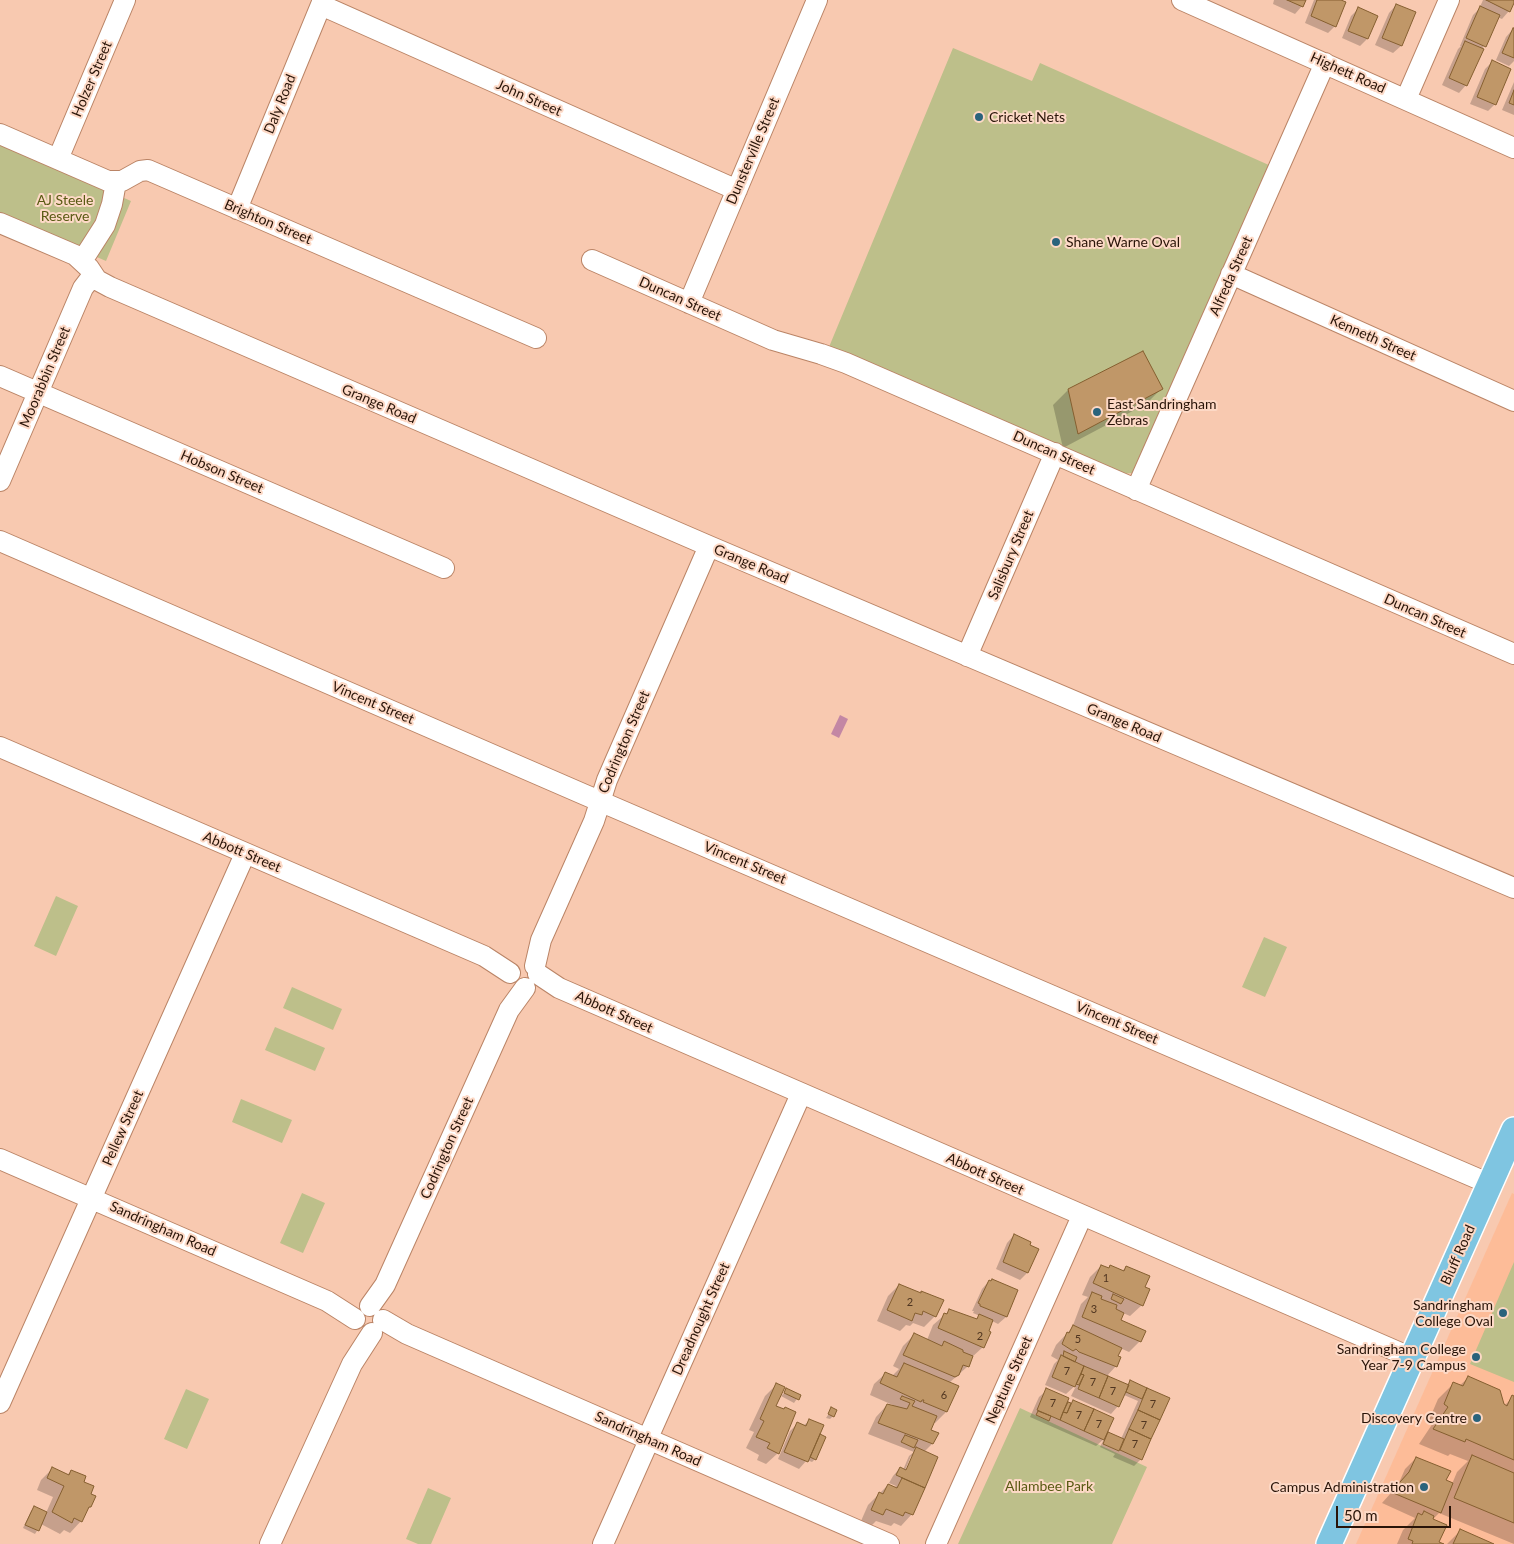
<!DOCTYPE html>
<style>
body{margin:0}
#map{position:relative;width:1514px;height:1544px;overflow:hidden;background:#f8c9b0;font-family:Lato,sans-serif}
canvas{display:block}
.scale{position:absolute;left:1336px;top:1506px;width:115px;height:22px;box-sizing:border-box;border:2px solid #291408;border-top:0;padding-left:6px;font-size:15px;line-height:18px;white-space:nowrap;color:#291408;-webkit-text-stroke:4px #fdd9c6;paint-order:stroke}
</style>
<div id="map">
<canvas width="1514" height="1544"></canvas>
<div class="scale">50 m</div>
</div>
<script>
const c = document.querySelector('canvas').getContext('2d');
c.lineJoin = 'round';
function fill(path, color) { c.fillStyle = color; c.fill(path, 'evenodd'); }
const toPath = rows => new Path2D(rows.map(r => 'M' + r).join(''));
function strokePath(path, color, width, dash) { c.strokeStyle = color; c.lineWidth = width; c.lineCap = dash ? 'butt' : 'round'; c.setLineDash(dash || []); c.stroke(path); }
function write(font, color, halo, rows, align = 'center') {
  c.font = font + ' Lato,sans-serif'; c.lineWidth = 4; c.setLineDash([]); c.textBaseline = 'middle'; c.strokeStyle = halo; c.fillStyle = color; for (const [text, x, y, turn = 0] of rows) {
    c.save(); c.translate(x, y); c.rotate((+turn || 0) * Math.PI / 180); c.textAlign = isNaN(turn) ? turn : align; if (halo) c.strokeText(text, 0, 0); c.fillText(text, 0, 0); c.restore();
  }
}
const built = toPath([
 [1512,1193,1514,1194,1514,1544,1356,1544]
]);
const green = toPath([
 [953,48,1032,81,1040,63,1271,166,1135,470,1132,473,1123,474,829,347],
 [0,144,131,201,106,261,0,215],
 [56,896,78,906,56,956,34,946],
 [1264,937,1287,947,1265,997,1242,987],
 [292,987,342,1009,333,1030,283,1008],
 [275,1027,325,1048,315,1071,265,1050],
 [241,1099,292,1120,282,1143,232,1122],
 [302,1193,325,1203,303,1253,280,1243],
 [1514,1262,1514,1382,1470,1364],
 [186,1389,209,1399,187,1449,164,1439],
 [1020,1408,1147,1467,1112,1544,958,1544],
 [428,1488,451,1498,431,1544,418,1544,406,1539]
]);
const water = toPath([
 [840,715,848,719,839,738,831,734]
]);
const shadow = toPath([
 [1274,0,1305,0,1302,6,1295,14,1273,4],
 [1314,0,1338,0,1335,26,1328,33,1305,23],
 [1483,0,1514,0,1509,11,1502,19,1497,17,1466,85,1459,93,1442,85,1458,49,1461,46,1460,46,1473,15,1479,9],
 [1396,5,1414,13,1401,46,1393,53,1375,45,1389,13],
 [1358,9,1377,16,1367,39,1360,46,1342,38,1351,16],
 [1513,29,1514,61,1509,66,1496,60,1506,37],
 [1492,62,1495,104,1488,111,1470,104,1485,69],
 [1514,82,1514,115,1502,110],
 [1161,389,1146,404,1063,448,1053,405,1068,390],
 [1014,1235,1037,1250,1027,1273,1020,1280,996,1269,1007,1243],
 [1101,1266,1108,1269,1111,1266,1122,1271,1126,1267,1143,1288,1142,1305,1130,1316,1123,1313,1119,1321,1140,1341,1129,1352,1120,1348,1117,1357,1116,1366,1106,1377,1127,1385,1130,1381,1168,1399,1141,1459,1134,1466,1113,1457,1115,1454,1100,1447,1104,1439,1096,1446,1030,1417,1039,1397,1047,1390,1064,1407,1068,1403,1071,1404,1074,1401,1104,1437,1108,1434,1121,1439,1138,1401,1124,1395,1118,1406,1111,1414,1071,1396,1077,1384,1066,1394,1045,1385,1054,1364,1058,1360,1051,1356,1056,1345,1072,1328,1081,1304,1088,1297,1082,1295,1090,1277],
 [989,1281,1017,1291,1006,1317,998,1324,992,1321,983,1347,971,1358,967,1367,949,1383,946,1412,935,1423,933,1422,929,1430,932,1444,924,1452,937,1458,912,1514,901,1526,894,1523,891,1526,876,1521,871,1526,861,1521,868,1505,888,1485,894,1488,896,1486,889,1483,893,1476,900,1468,903,1470,909,1456,914,1452,868,1434,876,1417,887,1405,895,1407,895,1406,870,1395,874,1384,886,1373,892,1376,899,1369,893,1366,903,1346,914,1335,927,1340,933,1325,949,1311,976,1320,980,1316,973,1313,974,1311,972,1311,982,1289],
 [911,1456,914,1456,905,1476,903,1475],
 [899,1285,935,1316,924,1327,913,1323,910,1326,906,1325,900,1331,877,1321,888,1296],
 [1468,1378,1504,1406,1513,1397,1514,1397,1514,1544,1439,1513,1432,1520,1438,1543,1441,1544,1397,1544,1403,1530,1415,1518,1382,1503,1398,1485,1405,1469,1416,1458,1445,1481,1452,1484,1457,1472,1468,1461,1450,1454,1448,1456,1419,1444,1433,1423,1429,1420,1438,1399,1453,1384,1459,1386],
 [776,1385,775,1406,778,1453,766,1464,757,1460,759,1455,746,1448,754,1432,749,1430,765,1396],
 [787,1390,799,1396,794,1403,781,1396],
 [832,1409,833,1416,830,1419,826,1418],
 [810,1420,818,1435,815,1459,812,1462,807,1460,799,1469,778,1459,790,1431,797,1424,803,1426],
 [52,1469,67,1475,71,1471,82,1482,89,1495,90,1507,85,1512,81,1521,70,1533,64,1530,60,1534,41,1524,35,1534,23,1528,31,1511,34,1508,46,1513,53,1497,37,1490,41,1480],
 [1460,1531,1491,1544,1447,1544]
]);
const building = toPath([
 [1287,0,1306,0,1303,7,1287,0],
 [1317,0,1341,0,1346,2,1336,27,1311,16,1317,0],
 [1486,0,1514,0,1514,3,1510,12,1486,0],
 [1396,4,1416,12,1402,46,1382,38,1396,4],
 [1480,6,1500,15,1486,47,1466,38,1480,6],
 [1358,7,1378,16,1368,39,1348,31,1358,7],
 [1513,28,1514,28,1514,58,1502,53,1513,28],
 [1465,41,1484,49,1467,86,1449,78,1465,41],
 [1492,60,1511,69,1496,105,1477,97,1492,60],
 [1514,90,1514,105,1509,103,1514,90],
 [1143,351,1163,389,1078,434,1068,389,1143,351],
 [1014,1234,1031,1242,1030,1245,1039,1249,1028,1273,1003,1262,1014,1234],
 [1101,1265,1109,1268,1110,1265,1124,1271,1126,1266,1150,1276,1145,1287,1150,1289,1143,1306,1093,1283,1101,1265],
 [992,1279,1018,1290,1007,1317,980,1306,980,1304,978,1303,989,1280,991,1281,992,1279],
 [899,1284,921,1293,921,1291,944,1300,936,1317,923,1311,922,1315,915,1313,912,1321,887,1310,899,1284],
 [1092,1292,1102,1296,1101,1299,1117,1305,1116,1309,1124,1313,1121,1320,1146,1331,1141,1342,1082,1317,1092,1292],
 [1113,1294,1124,1299,1121,1304,1111,1299,1113,1294],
 [949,1309,977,1319,979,1314,993,1320,989,1331,991,1332,984,1348,938,1328,944,1313,947,1314,949,1309],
 [1073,1325,1122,1348,1118,1356,1121,1357,1117,1367,1079,1352,1076,1349,1073,1351,1062,1344,1067,1332,1069,1333,1073,1325],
 [914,1333,942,1346,944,1341,963,1350,963,1352,973,1356,969,1367,963,1365,959,1375,955,1377,903,1355,914,1333],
 [1064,1351,1077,1357,1075,1362,1063,1356,1064,1351],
 [1061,1355,1084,1366,1075,1387,1052,1377,1061,1355],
 [904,1363,959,1386,947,1412,923,1402,924,1400,922,1400,921,1402,880,1383,885,1372,897,1377,904,1363],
 [1084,1366,1108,1376,1099,1398,1078,1389,1084,1375,1081,1374,1084,1366],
 [1081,1374,1084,1375,1079,1385,1076,1384,1081,1374],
 [1108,1376,1129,1385,1119,1407,1099,1398,1108,1376],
 [1468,1376,1500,1390,1504,1404,1507,1406,1512,1395,1514,1396,1514,1460,1466,1439,1465,1442,1433,1429,1448,1407,1444,1404,1453,1382,1463,1386,1468,1376],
 [1130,1380,1147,1388,1142,1399,1126,1392,1130,1380],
 [776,1383,785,1387,776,1406,784,1409,785,1407,796,1412,779,1454,767,1448,770,1443,756,1437,764,1421,760,1419,776,1383],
 [786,1388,801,1395,799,1400,784,1393,786,1388],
 [1046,1388,1069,1398,1060,1420,1037,1410,1046,1388],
 [1147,1388,1170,1398,1160,1420,1138,1410,1147,1388],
 [902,1396,915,1401,912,1406,937,1416,931,1430,939,1433,933,1444,878,1423,887,1404,907,1409,910,1403,900,1399,902,1396],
 [1073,1400,1094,1409,1084,1431,1060,1420,1063,1412,1067,1413,1073,1400],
 [1068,1402,1071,1403,1067,1413,1063,1412,1068,1402],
 [831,1407,837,1410,834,1417,828,1414,831,1407],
 [1094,1409,1114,1418,1104,1440,1084,1431,1094,1409],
 [1138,1410,1160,1420,1151,1439,1129,1429,1138,1410],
 [1038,1411,1051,1416,1049,1421,1036,1415,1038,1411],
 [809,1419,824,1425,808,1462,784,1452,797,1422,806,1426,809,1419],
 [1129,1429,1151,1439,1142,1460,1120,1450,1129,1429],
 [1108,1432,1124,1439,1119,1451,1103,1444,1108,1432],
 [820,1434,826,1437,816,1460,810,1457,820,1434],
 [905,1435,918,1440,914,1448,901,1442,905,1435],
 [916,1447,938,1457,925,1488,896,1475,900,1467,906,1470,916,1447],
 [1472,1455,1514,1473,1514,1523,1454,1498,1472,1455],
 [1416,1457,1451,1471,1446,1480,1453,1483,1441,1513,1391,1492,1409,1472,1416,1457],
 [52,1467,69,1475,71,1470,86,1476,84,1482,94,1486,91,1494,96,1496,91,1507,89,1507,82,1522,74,1518,72,1523,52,1512,64,1486,47,1478,52,1467],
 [902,1478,925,1488,913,1515,905,1512,903,1516,886,1509,883,1515,871,1510,879,1492,883,1494,888,1484,897,1488,902,1478],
 [34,1506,47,1512,39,1531,25,1525,34,1506],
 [1424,1511,1434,1516,1433,1519,1447,1525,1439,1542,1444,1544,1412,1544,1413,1541,1408,1539,1418,1513,1422,1515,1424,1511],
 [1460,1529,1494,1544,1453,1544,1460,1529]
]);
const minor = toPath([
 [1182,0,1514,148],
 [321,5,737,190],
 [1406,99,1449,0],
 [0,134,108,181,122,181,140,171,148,170,536,338],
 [58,159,125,0],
 [237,209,323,0],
 [0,223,75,255,89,268,97,280,110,287,709,546,1514,888],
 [592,260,773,340,821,354,846,363,1514,654],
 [82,261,105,225,112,204,116,182],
 [1231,274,1514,401],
 [689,303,817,0],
 [0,376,444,568],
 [0,481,83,288,93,275],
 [1136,490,1325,63],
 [0,541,583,794,1490,1184],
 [967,656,1055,453],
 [0,747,484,956,510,973],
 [535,966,541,940,594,821,607,780,709,546],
 [538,974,559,988,1412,1358],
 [0,1159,327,1301,355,1319],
 [370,1306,385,1285,509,1010,525,988],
 [383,1320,407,1334,889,1544],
 [0,1403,245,854],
 [270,1544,352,1364,372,1333],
 [603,1544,646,1447,651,1431,801,1094],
 [936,1544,1082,1216]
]);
const major = toPath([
 [1329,1544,1514,1130]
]);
const markers = [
 [979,117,5,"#2a637c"],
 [1056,242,5,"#2a637c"],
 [1097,412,5,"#2a637c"],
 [1503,1313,5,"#2a637c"],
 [1476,1357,5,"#2a637c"],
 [1477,1418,5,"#2a637c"],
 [1424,1487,5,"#2a637c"]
];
const numberNames = [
 ["1",1106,1278],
 ["2",910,1302],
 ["3",1094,1309],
 ["2",980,1336],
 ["5",1078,1339],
 ["7",1067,1371],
 ["7",1093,1382],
 ["7",1113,1391],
 ["6",944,1395],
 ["7",1053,1403],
 ["7",1153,1404],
 ["7",1079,1415],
 ["7",1099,1424],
 ["7",1144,1425],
 ["7",1135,1444]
];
const streetNames = [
 ["Highett Road",1348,73,24],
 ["Holzer Street",92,79,-67],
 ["John Street",529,98,24],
 ["Daly Road",280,104,-68],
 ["Dunsterville Street",753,151,-67],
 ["Brighton Street",268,222,23],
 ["Alfreda Street",1231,276,-66],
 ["Duncan Street",680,299,24],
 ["Kenneth Street",1373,338,24],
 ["Moorabbin Street",45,377,-67],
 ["Grange Road",379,404,23],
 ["Duncan Street",1054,453,24],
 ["Hobson Street",222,472,23],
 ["Salisbury Street",1011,555,-67],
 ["Grange Road",751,564,23],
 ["Duncan Street",1425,616,24],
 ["Vincent Street",373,703,23],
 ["Grange Road",1124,723,23],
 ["Codrington Street",624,742,-67],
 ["Abbott Street",242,852,23],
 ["Vincent Street",745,863,23],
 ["Abbott Street",614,1012,24],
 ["Vincent Street",1117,1023,23],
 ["Pellew Street",123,1128,-66],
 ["Codrington Street",447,1148,-66],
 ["Abbott Street",985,1174,24],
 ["Sandringham Road",163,1229,24],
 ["Bluff Road",1458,1255,-66],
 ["Dreadnought Street",701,1319,-66],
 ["Neptune Street",1009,1380,-66],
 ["Sandringham Road",648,1439,24]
];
const poiNames = [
 ["Cricket Nets",989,117,"left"],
 ["Shane Warne Oval",1066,242,"left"],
 ["East Sandringham",1107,404,"left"],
 ["Zebras",1107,420,"left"],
 ["Sandringham",1493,1305],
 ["College Oval",1493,1321],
 ["Sandringham College",1466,1349],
 ["Year 7-9 Campus",1466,1365],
 ["Discovery Centre",1467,1418],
 ["Campus Administration",1414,1487]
];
const parkNames = [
 ["AJ Steele",65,200],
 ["Reserve",65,216],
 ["Allambee Park",1049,1486]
];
fill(built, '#fdbc98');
fill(green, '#bdbf8a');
fill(water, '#c387a4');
fill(shadow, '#0003');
fill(building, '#c09768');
strokePath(building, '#855f30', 1);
strokePath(minor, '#ba8466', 22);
strokePath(major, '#fff', 28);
strokePath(minor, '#fff', 20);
strokePath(major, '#7fc5e1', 25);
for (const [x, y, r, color] of markers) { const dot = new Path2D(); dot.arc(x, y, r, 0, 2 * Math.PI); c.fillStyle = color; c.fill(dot); strokePath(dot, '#fdd9c6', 2); }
write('11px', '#4f3520', null, numberNames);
write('14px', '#291408', '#fdd9c6', streetNames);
write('14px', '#291408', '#fdd9c6', poiNames, 'right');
write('14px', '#595a13', '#fdd9c6', parkNames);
</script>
